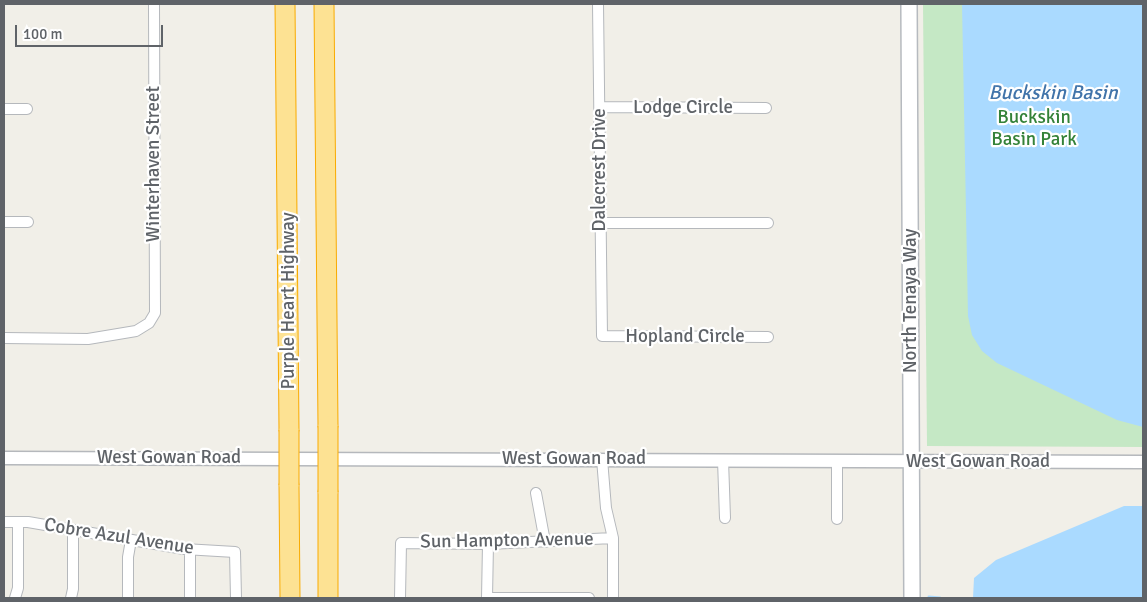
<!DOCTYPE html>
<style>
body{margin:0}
#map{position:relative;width:1147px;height:602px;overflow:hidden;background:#f1efe8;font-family:Signika,sans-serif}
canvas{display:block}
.frame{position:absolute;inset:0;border:5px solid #5f6368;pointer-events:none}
.scale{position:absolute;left:15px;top:25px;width:148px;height:22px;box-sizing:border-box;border:2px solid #5f6368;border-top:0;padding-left:6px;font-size:15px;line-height:18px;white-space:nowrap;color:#5f6368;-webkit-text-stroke:4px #fff;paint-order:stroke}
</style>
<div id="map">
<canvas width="1147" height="602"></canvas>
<div class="frame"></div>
<div class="scale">100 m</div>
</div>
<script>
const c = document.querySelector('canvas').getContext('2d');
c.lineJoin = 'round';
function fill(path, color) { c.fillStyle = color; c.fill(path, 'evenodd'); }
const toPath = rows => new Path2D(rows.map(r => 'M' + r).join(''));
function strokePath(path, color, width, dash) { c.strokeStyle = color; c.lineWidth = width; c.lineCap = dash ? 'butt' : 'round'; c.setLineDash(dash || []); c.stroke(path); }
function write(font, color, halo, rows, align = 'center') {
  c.font = font + ' Signika,sans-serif'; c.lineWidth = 4.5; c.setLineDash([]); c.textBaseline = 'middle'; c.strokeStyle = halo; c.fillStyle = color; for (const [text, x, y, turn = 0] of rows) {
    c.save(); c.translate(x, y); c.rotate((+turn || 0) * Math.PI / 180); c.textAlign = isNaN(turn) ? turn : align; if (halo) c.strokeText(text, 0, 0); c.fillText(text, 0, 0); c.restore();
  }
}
const green = toPath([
 [923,4,1143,4,1143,447,927,446]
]);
const water = toPath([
 [962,4,1143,4,1143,427,1117,420,997,363,982,351,972,335,968,316],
 [1124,506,1143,506,1143,598,973,598,974,578,996,560]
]);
const stream = toPath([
 [929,597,940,598]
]);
const minor = toPath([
 [598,4,602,336,768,337],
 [600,107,766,108],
 [4,109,27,109],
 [4,222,28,222],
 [600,223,768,223],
 [4,338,88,339,136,331,149,323,155,313,154,4],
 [602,459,606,508,613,538,613,598],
 [723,460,725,518],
 [837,461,837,519],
 [536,493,545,542],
 [4,522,28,522,184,549,235,552,236,598],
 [15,598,18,588,18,522],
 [71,598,73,589,73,530],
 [128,598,128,557,131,540],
 [190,598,190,549],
 [400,598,401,543,488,544,613,538],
 [487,598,589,598],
 [487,598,488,544]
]);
const tertiary = toPath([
 [4,458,1143,462]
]);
const secondary = toPath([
 [909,4,912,598]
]);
const motorway = toPath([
 [285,4,289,430],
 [324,4,328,426],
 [289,485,290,598],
 [328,492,328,598]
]);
const motorwayBridge = toPath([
 [328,426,328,492],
 [289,430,289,485]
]);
const streetNames = [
 ["Lodge Circle",683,108],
 ["Winterhaven Street",154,164,-90],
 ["Dalecrest Drive",600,170,-90],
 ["Purple Heart Highway",289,301,-90],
 ["North Tenaya Way",911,301,-90],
 ["Hopland Circle",685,337],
 ["West Gowan Road",169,458],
 ["West Gowan Road",574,459],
 ["West Gowan Road",978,462],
 ["Cobre Azul Avenue",119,537,9],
 ["Sun Hampton Avenue",507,541,-1]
];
const parkNames = [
 ["Buckskin",1034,118],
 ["Basin Park",1034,140]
];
const waterNames = [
 ["Buckskin Basin",1053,94]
];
fill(green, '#c5e8c5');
fill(water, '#aadaff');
strokePath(stream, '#aadaff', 3);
strokePath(minor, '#b5b8bc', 12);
strokePath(tertiary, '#b5b8bc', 15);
strokePath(secondary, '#b6babf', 18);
strokePath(motorway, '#f9ab00', 21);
strokePath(minor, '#fff', 10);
strokePath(tertiary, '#fff', 12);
strokePath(secondary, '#fff', 15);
strokePath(motorway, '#fde293', 19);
strokePath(motorwayBridge, '#f9ab00', 21, []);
strokePath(motorwayBridge, '#fde293', 19);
write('19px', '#5f6368', '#fff', streetNames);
write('19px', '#348238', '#fff', parkNames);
write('italic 20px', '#4174aa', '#fff', waterNames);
</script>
